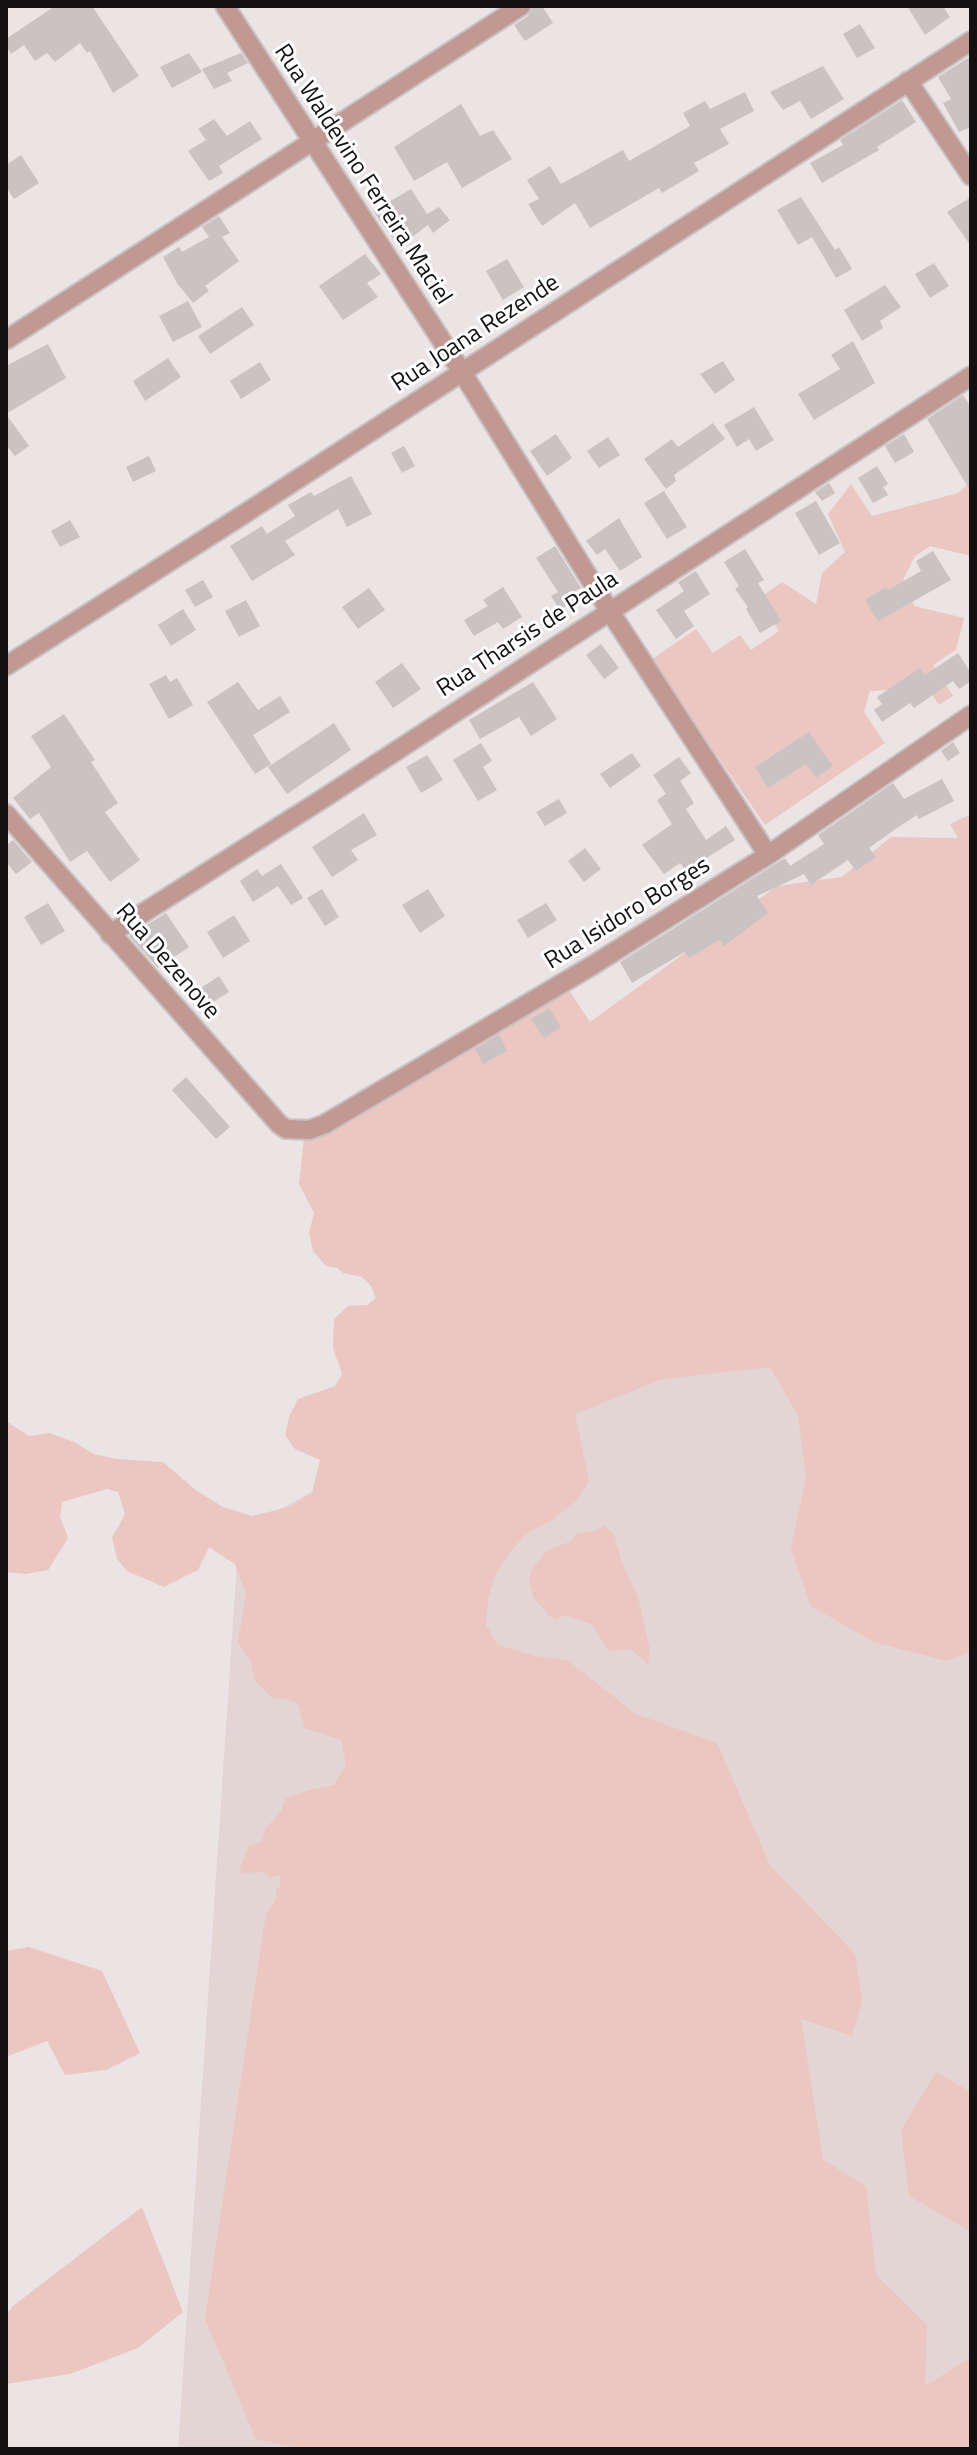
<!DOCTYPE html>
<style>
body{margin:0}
#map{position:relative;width:977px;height:2455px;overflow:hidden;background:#eae4e4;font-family:"Titillium Web",sans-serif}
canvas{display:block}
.frame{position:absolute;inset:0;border:8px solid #121010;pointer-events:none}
</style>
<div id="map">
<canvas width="977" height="2455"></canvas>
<div class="frame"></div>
</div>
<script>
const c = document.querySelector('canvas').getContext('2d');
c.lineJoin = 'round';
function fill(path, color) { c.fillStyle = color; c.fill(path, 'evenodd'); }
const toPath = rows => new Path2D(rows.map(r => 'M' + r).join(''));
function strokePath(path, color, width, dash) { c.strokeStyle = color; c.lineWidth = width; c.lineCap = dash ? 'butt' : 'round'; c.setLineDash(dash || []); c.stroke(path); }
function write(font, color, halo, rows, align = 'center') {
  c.font = font + ' "Titillium Web",sans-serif'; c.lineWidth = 6; c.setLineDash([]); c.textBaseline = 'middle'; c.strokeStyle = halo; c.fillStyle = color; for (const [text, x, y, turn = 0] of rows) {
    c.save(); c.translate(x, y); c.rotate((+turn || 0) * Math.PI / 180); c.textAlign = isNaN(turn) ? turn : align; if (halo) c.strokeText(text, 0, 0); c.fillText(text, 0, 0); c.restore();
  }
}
const built = toPath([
 [971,1128,971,2449,178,2449,239,1532]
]);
const green = toPath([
 [971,482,971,556,930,546,915,556,903,580,914,606,964,618,956,650,933,665,953,696,939,705,918,673,891,690,870,691,864,712,885,743,765,825,651,660,696,629,713,653,740,635,751,650,779,631,758,599,782,582,816,604,822,573,845,552,828,514,851,484,872,516,958,493],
 [971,814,971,1652,946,1661,874,1642,811,1606,791,1549,806,1478,798,1415,770,1367,662,1379,575,1414,589,1481,577,1500,551,1521,526,1534,511,1551,495,1575,488,1599,486,1625,498,1645,534,1656,567,1660,636,1714,717,1743,770,1865,855,1954,862,1999,852,2036,801,2019,823,2160,866,2186,876,2275,927,2325,925,2386,971,2357,971,2449,305,2449,256,2439,205,2319,266,1914,276,1900,276,1891,280,1886,280,1875,270,1878,264,1872,242,1873,240,1868,249,1846,262,1841,266,1828,281,1812,285,1799,309,1790,334,1785,346,1764,341,1740,305,1728,298,1704,288,1699,272,1698,255,1680,251,1662,238,1643,246,1593,235,1564,209,1547,198,1570,164,1587,127,1571,117,1559,112,1538,125,1514,118,1492,107,1489,62,1502,60,1517,68,1538,48,1570,26,1574,6,1572,6,1421,29,1436,49,1433,74,1442,94,1454,116,1459,163,1462,197,1491,223,1507,252,1516,289,1507,312,1493,320,1460,295,1449,285,1435,289,1417,298,1399,335,1386,342,1374,333,1348,334,1319,348,1306,367,1305,376,1298,371,1286,362,1277,343,1273,337,1268,326,1266,313,1251,309,1233,314,1213,299,1184,304,1138,566,986,590,1022,777,886,842,877,891,837,958,838,950,824],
 [604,1526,614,1534,621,1560,638,1597,650,1651,648,1664,630,1649,609,1651,591,1624,564,1615,556,1619,549,1616,534,1598,529,1582,533,1567,547,1551,571,1541,576,1534,597,1530],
 [29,1947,102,1971,140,2053,106,2070,65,2075,47,2041,6,2057,6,1951],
 [936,2072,971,2092,971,2232,909,2196,901,2130],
 [142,2207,183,2312,138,2348,70,2374,6,2384,6,2315,13,2306]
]);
const building = toPath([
 [55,6,92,6,139,76,113,93,90,51,87,53,80,43,55,62,47,53,35,61,24,45,11,54,6,46,6,39],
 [533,6,542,6,553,23,525,41,514,25,528,16],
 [907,6,943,6,950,17,925,35],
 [860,24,875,48,857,58,843,34],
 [189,53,202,72,172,88,160,67],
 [241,53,248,63,227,73,232,81,214,89,202,69],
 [969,57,971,127,959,132,943,103,951,99,938,77],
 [823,66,844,99,811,119,800,101,783,110,770,92],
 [745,92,754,111,720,129,729,144,694,163,699,171,662,193,659,188,590,228,575,203,542,226,528,204,539,199,527,180,550,166,561,184,623,150,629,161,690,126,683,113,705,101,710,109],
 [902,100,916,122,877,147,879,150,822,183,810,163,843,145,840,140],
 [461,104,480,136,493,130,512,159,462,188,447,162,414,181,394,147],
 [214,119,227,136,250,121,262,139,219,166,223,173,209,181,188,151,206,140,198,129],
 [21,155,39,183,14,199,6,187,6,165],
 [411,189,427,214,439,207,450,220,433,233,428,225,399,247,373,211],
 [801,197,835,250,839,247,852,269,836,278,812,237,798,245,777,210],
 [971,197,971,246,947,212],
 [219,216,230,233,222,237,239,261,205,286,209,291,193,303,177,283,163,257,179,247,182,252,209,237,202,227],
 [365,254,381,274,367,283,378,297,343,320,319,286],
 [507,259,524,287,503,300,486,271],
 [934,263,949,286,930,298,915,274],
 [885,285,901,307,880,321,883,328,862,341,844,310],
 [188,301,202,327,173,342,159,316],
 [242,307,254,325,210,354,198,336],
 [853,341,875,383,814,420,798,394,840,369,831,355],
 [48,344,66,378,6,414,6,366],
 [168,358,181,377,145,401,133,381],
 [723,361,735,380,715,394,700,374],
 [260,362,271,380,241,399,230,381],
 [963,395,971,407,971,492,927,419],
 [754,407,774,440,756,451,749,439,737,447,724,425],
 [6,414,29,446,15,456,6,445],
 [713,423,725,439,674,475,676,481,666,489,644,459,672,439,678,447],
 [556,434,572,458,547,476,530,451],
 [904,434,914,452,895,463,885,446],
 [608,437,620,455,599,468,587,451],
 [404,446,415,466,402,473,391,453],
 [149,456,156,471,133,482,126,467],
 [877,466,888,484,883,487,888,495,873,503,858,478],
 [351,476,372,514,347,527,338,509,285,541,295,555,252,581,230,546,262,526,267,534,295,516,288,505,311,492,314,496],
 [829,483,835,493,822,501,815,492],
 [664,491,687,527,667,539,644,503],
 [816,501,840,543,819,555,795,513],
 [619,518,642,557,620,571,605,549,597,555,586,541],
 [70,520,80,537,60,547,51,531],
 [555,546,581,588,575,591,579,598,560,610,551,596,558,592,536,558],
 [745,549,764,580,758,583,781,621,760,633,746,609,748,607,735,589,739,586,724,562],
 [933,551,951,580,878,621,865,600,886,587,888,590,921,571,916,561],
 [696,571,710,594,684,611,694,626,676,639,656,610,684,591,678,582],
 [203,580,213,597,195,607,185,590],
 [503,587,522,617,503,629,498,622,474,636,464,620,488,606,483,600],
 [369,588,385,610,358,629,342,607],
 [246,600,260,626,239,637,225,611],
 [183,609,196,630,171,646,158,625],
 [601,644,619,668,604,679,586,655],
 [958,653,971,673,971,681,959,689,953,681,914,708,910,703,882,722,874,710,882,704,877,697,920,668,925,675],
 [402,663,421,689,393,708,375,682],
 [166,675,170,682,177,678,193,705,169,719,149,684],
 [238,682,258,710,280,696,290,712,253,735,271,764,255,774,207,702],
 [533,682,557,719,531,736,519,717,480,739,469,720],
 [64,714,95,760,91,762,118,803,105,812,140,860,110,882,87,851,70,862,39,813,30,819,13,798,51,767,31,736],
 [334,723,351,750,287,794,268,767],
 [809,732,833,766,816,778,806,764,768,788,755,767],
 [953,742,960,753,948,761,941,751],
 [481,743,492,761,483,767,497,790,478,801,453,760],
 [632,753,641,766,610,788,600,774],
 [427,755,443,780,421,793,406,767],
 [679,757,691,773,680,781,694,803,686,809,706,840,726,826,735,840,686,871,680,863,664,874,642,845,672,824,657,800,666,794,653,775],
 [942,779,954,801,919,819,917,815,897,828,869,848,876,857,856,871,848,860,811,885,804,874,757,896,768,913,724,946,719,940,689,958,685,952,632,983,620,962,785,858,790,866,824,844,818,835,893,783,904,799],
 [559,799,567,813,545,826,536,812],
 [364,813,377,835,351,850,358,860,332,877,312,847],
 [13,840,32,862,16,874,6,862,6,846],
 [585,848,601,869,584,882,568,861],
 [281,864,303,898,291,905,278,886,253,902,240,881,257,869,262,876],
 [322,889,339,917,325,926,307,898],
 [428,889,445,916,420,933,402,905],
 [48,903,65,931,41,945,24,917],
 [546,903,557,920,528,938,517,920],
 [166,913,189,947,158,968,129,936],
 [234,915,250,941,223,958,207,932],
 [219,976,229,992,208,1005,198,990],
 [549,1008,561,1027,544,1038,531,1019],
 [499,1035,507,1051,483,1064,475,1049],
 [186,1077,230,1127,216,1139,172,1090]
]);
const street = toPath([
 [225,6,462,372,609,610,768,855],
 [908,81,971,176],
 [6,340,521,6],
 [6,666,241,516,971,41],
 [6,814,279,1124,286,1129,309,1130,325,1124,593,965,768,855,971,715],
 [110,934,324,798,971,376]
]);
const streetNames = [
 ["Rua Waldevino Ferreira Maciel",362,175,57],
 ["Rua Joana Rezende",476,334,-33],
 ["Rua Tharsis de Paula",528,635,-33],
 ["Rua Isidoro Borges",628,914,-32],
 ["Rua Dezenove",167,962,49]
];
fill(built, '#e3d5d3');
fill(green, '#ecc6c1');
fill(building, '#c9c4c3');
strokePath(street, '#c7c2c2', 22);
strokePath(street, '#c29892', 18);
write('24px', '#121010', '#fff', streetNames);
</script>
